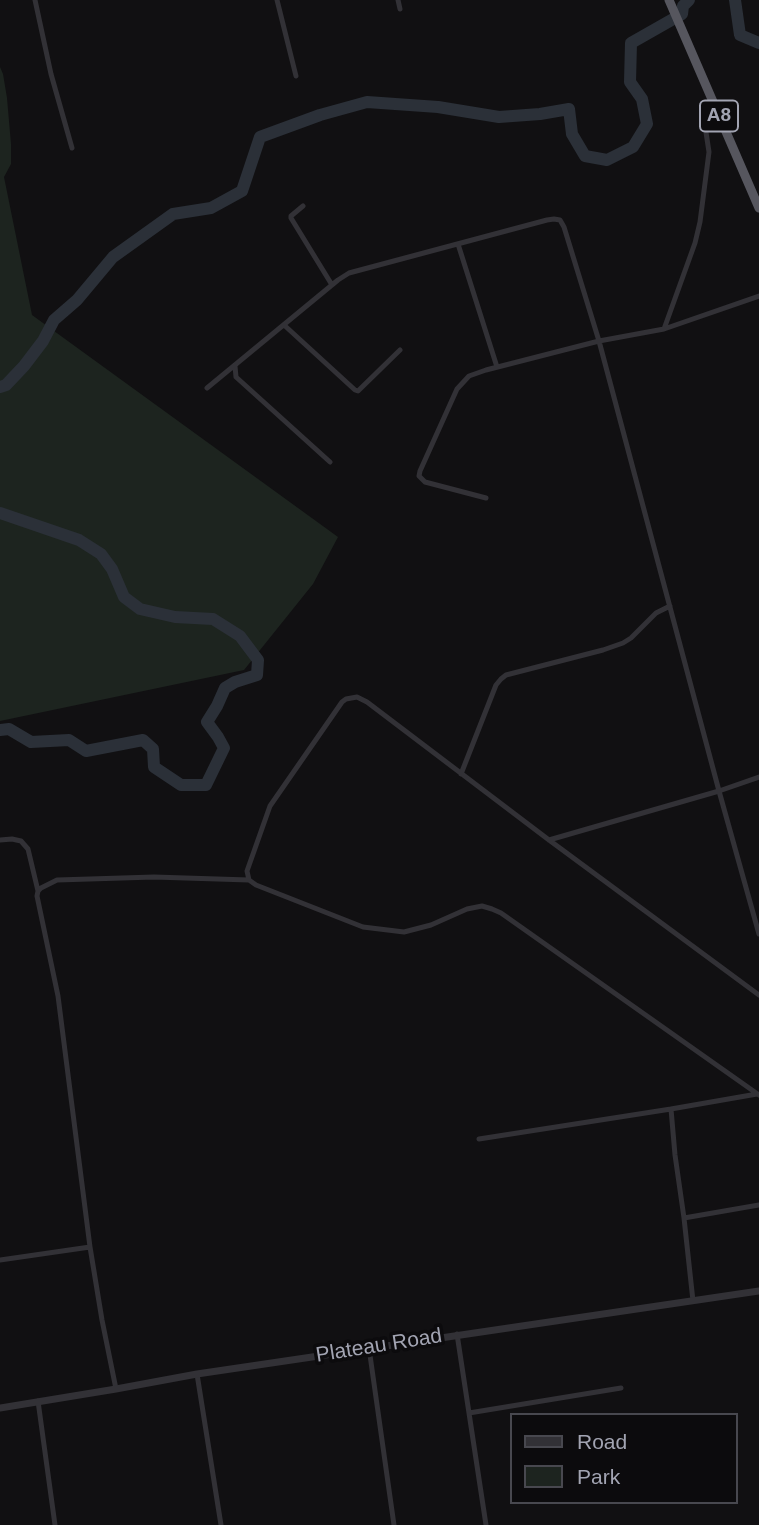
<!DOCTYPE html>
<style>
body{margin:0}
#map{position:relative;width:759px;height:1525px;overflow:hidden;background:#111012;font-family:Helvetica,sans-serif}
canvas{display:block}
.legend{position:absolute;left:510px;top:1413px;width:228px;height:91px;box-sizing:border-box;background:#0c0b0d;border:2px solid #48484f;margin:0;padding:9px 12px;list-style:none;font-size:21px;color:#a2a4b2}
.legend li{display:flex;align-items:center;gap:14px;height:35px}
.legend b{width:35px;border:2px solid #48484f}
</style>
<div id="map">
<canvas width="759" height="1525"></canvas>
<ul class="legend">
<li><b style="height:9px;background:#323136"></b>Road</li>
<li><b style="height:19px;background:#1d241f"></b>Park</li>
</ul>
</div>
<script>
const c = document.querySelector('canvas').getContext('2d');
c.lineJoin = 'round';
function fill(path, color) { c.fillStyle = color; c.fill(path, 'evenodd'); }
const toPath = rows => new Path2D(rows.map(r => 'M' + r).join(''));
function strokePath(path, color, width, dash) { c.strokeStyle = color; c.lineWidth = width; c.lineCap = dash ? 'butt' : 'round'; c.setLineDash(dash || []); c.stroke(path); }
function write(font, color, halo, rows, align = 'center') {
  c.font = font + ' Helvetica,sans-serif'; c.lineWidth = 7; c.setLineDash([]); c.textBaseline = 'middle'; c.strokeStyle = halo; c.fillStyle = color; for (const [text, x, y, turn = 0] of rows) {
    c.save(); c.translate(x, y); c.rotate((+turn || 0) * Math.PI / 180); c.textAlign = isNaN(turn) ? turn : align; if (halo) c.strokeText(text, 0, 0); c.fillText(text, 0, 0); c.restore();
  }
}
const green = toPath([
 [0,67,3,74,7,98,11,144,11,164,4,177,32,315,338,537,313,584,244,670,0,721]
]);
const river = toPath([
 [735,0,740,35,759,43],
 [0,387,6,385,24,366,43,341,54,320,77,300,113,257,173,214,211,208,242,191,260,137,320,115,367,102,438,107,499,117,540,114,569,109,572,134,585,156,607,160,633,147,647,124,642,99,630,82,631,43,682,14,683,6,689,0],
 [0,513,79,540,101,554,112,569,124,597,140,609,175,617,213,619,240,636,258,660,257,675,235,682,225,688,217,706,207,722,218,737,224,748,206,785,181,785,154,767,153,749,143,740,86,751,69,740,31,742,9,729,0,730]
]);
const minor = toPath([
 [35,0,51,74,72,148],
 [277,0,296,76],
 [398,0,400,9],
 [303,206,291,216,291,218,332,285],
 [458,244,497,367],
 [284,325,355,390,358,391,400,350],
 [664,329,695,243,700,222,709,152,702,106],
 [235,366,236,377,330,462],
 [207,388,338,280,349,273,547,220,554,219,560,220,564,227,599,341,719,791,759,934],
 [486,498,425,482,419,476,420,471,457,389,469,376,486,370,599,341,664,329,759,296],
 [461,774,496,685,501,679,506,675,603,650,623,643,631,638,656,613,670,606],
 [0,840,12,839,21,841,28,849,38,891],
 [549,840,719,791,759,777],
 [249,880,247,871,270,806,342,702,346,699,357,697,367,702,549,840,759,995],
 [479,1139,671,1109],
 [684,1218,675,1155,671,1109,757,1094],
 [90,1247,58,996,37,896,38,891,41,888,57,880,154,877,249,880,256,885,363,927,404,932,431,925,467,909,482,906,492,909,501,913,759,1095],
 [0,1260,90,1247,102,1320,116,1389],
 [693,1301,684,1218,759,1205],
 [457,1334,486,1525],
 [369,1348,394,1525],
 [197,1374,221,1525],
 [38,1401,55,1525],
 [469,1413,621,1388]
]);
const tertiary = toPath([
 [0,1408,116,1389,197,1374,759,1291]
]);
const trunk = toPath([
 [669,0,759,208]
]);
const shields = [
 [719,116,38]
];
const shieldNames = [
 ["A8",719,116]
];
const streetNames = [
 ["Plateau Road",379,1346,-9]
];
fill(green, '#1d241f');
strokePath(river, '#2b3038', 12);
strokePath(minor, '#323136', 5);
strokePath(tertiary, '#323136', 7);
strokePath(trunk, '#56565e', 9);
for (const [x, y, w] of shields) { const box = new Path2D(); box.roundRect(x - w / 2, y - 15.5, w, 31, 5); c.fillStyle = '#0c0b0d'; c.fill(box); strokePath(box, '#a2a4b2', 2); }
write('bold 19px', '#a2a4b2', null, shieldNames);
write('21px', '#a2a4b2', '#0c0b0d', streetNames);
</script>
